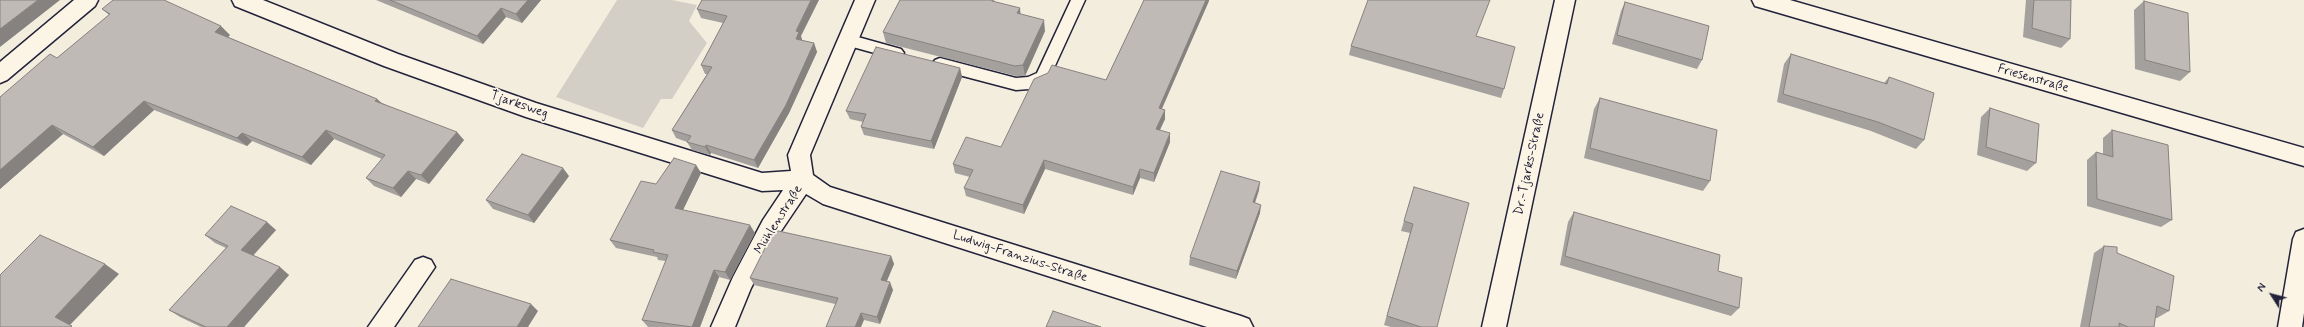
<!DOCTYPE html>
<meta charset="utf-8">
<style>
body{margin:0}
#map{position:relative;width:2304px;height:327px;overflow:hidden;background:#f3edde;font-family:Mynerve,sans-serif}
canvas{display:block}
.north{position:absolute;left:2252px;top:275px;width:40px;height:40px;-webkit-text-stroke:3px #fcf5e5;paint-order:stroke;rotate:306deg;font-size:11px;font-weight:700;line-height:16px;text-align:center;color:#22223b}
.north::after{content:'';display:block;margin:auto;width:14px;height:18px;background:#22223b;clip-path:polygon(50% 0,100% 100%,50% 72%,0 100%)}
</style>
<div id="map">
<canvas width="2304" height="327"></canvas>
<div class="north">N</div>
</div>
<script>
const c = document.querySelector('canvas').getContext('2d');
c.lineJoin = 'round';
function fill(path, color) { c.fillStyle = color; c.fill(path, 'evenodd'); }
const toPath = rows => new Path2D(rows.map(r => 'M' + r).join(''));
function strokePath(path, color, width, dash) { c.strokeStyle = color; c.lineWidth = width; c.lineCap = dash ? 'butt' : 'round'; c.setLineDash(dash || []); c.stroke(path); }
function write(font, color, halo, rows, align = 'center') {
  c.font = font + ' Mynerve,sans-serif'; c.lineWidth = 3.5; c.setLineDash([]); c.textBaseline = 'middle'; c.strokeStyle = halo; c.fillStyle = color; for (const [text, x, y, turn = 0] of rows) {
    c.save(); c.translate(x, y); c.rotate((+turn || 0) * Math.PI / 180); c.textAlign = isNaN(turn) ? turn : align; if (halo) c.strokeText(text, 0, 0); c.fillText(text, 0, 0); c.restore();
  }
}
const green = toPath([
 [617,0,672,0,697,5,689,21,707,43,672,99,661,99,643,128,556,97]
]);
const lane = toPath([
 [1071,0,1085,0,1048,81,1029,89,1016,90,940,70,935,68,932,64,935,60,940,58,1016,78,1028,77,1037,73,1071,0],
 [847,34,901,49,904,53,901,57,896,59,842,44,839,40,842,36,847,34]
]);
const street = toPath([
 [232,0,263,0,398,54,536,103,762,173,791,171,788,155,855,0,875,0,810,155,813,175,830,187,1241,316,1249,319,1253,327,1207,327,823,204,806,194,779,234,751,288,735,327,711,327,733,277,763,220,783,190,762,191,526,117,384,66,235,6,232,0],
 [1555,0,1575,0,1506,327,1482,327,1555,0],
 [1752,0,1790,0,2304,148,2304,166,1762,8,1755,6,1752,0],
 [423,257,431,260,435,267,394,327,368,327,415,260,423,257]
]);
const secondary = toPath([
 [74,0,98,0,95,6,7,80,0,83,0,62,74,0],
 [2304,229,2304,313,2302,327,2278,327,2293,239,2296,232,2304,229]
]);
const wall = toPath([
 [376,0,541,0,522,23,506,17,483,44],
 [702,0,801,36,802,41,814,43,817,52,789,113,758,168,711,153,710,155,692,150,687,142,676,138,672,130,707,74,705,74,701,65,723,23,701,18,697,9],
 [900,0,994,0,995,2,1020,14,1045,31,1025,76,1016,76,886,43,883,32],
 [1144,0,1209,0,1162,109,1165,110,1165,119,1160,130,1170,142,1154,182,1140,178,1133,195,1045,169,1024,214,966,196,964,188,970,177,955,173,953,164,1001,147,1106,80],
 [2026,0,2071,0,2070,39,2061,48,2023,37],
 [2144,1,2190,72,2180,81,2135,69,2134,10],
 [1625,2,1702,60,1697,69,1612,44,1621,11],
 [102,9,230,35,228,37,377,99,382,103,464,140,429,184,416,179,401,197,374,186,366,178,382,159,334,139,311,165,252,141,247,146,154,110,104,156,63,134,0,189,0,97,57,58,109,15],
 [1476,36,1504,89,1501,98,1349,55,1351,46],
 [1791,54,1884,83,1889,77,1924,140,1916,149,1871,131,1777,102,1784,64],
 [960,68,962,77,934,149,864,135,861,127,863,122,850,119,846,111],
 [1600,98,1710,181,1703,191,1584,158,1594,109],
 [1990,108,2036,163,2027,171,1977,155,1981,117],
 [2112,130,2172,220,2161,227,2087,206,2087,160,2096,152,2103,154,2103,138],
 [696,165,701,173,683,210,755,233,730,280,719,277,700,327,648,327,642,320,666,261,658,260,657,257,616,248,610,240,656,184],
 [569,176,534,223,493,209,486,200],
 [1414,187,1437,327,1391,327,1384,325,1410,233,1401,231],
 [1259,190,1255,203,1260,213,1236,279,1189,265,1190,257],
 [1574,212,1739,308,1731,316,1560,265,1568,222],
 [276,230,253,255,289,275,244,327,201,327,180,317,169,310,226,248,215,243,205,235],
 [2104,246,2117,253,2169,311,2157,318,2155,318,2154,327,2080,327,2094,253],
 [891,256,894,264,886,282,893,290,880,324,864,320,835,304,754,285,750,278]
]);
const shadedWall = toPath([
 [38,0,60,0,0,47,0,29],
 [528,0,541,0,522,23,516,14],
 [811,0,819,0,801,36,802,40,799,48,796,39,796,31],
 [1206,0,1209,0,1209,1,1158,117,1159,108],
 [501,8,506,17,483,44,477,36],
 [1020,8,1021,19,1017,13],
 [1044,20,1045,31,1025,76,1023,65],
 [221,26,230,35,224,41,215,32],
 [814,43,817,52,789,113,758,168,754,160],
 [960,68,962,77,934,149,931,141],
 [377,99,385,107,375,101],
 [144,101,154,110,104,156,93,147],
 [1165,110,1165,119,1156,138,1156,129],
 [52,125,63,134,0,189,0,170],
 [326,130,334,139,311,165,302,157],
 [457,132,464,140,429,184,421,175],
 [242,133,252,141,247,146,237,138],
 [1170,133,1170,142,1154,182,1154,173],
 [706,145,711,153,710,155,705,147],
 [1044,160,1045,169,1024,214,1023,205],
 [696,165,701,173,680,216,675,208],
 [563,168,569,176,534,223,528,215],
 [1140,169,1140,178,1133,195,1133,187],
 [408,171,416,179,401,197,393,188],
 [1260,182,1259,190,1252,211,1253,202],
 [1261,205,1260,213,1236,279,1237,271],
 [267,222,276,230,251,258,241,250],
 [750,225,755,233,730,280,725,272],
 [891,256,894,264,884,288,881,280],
 [105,264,119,274,69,326,55,317],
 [280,267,289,275,244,327,227,327],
 [714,270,719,277,700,327,692,327],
 [890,282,893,290,880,324,877,317],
 [531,304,538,311,528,327,517,327],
 [861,313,864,320,861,327,855,327]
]);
const building = toPath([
 [0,0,38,0,0,29,0,0],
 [113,0,164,0,221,26,215,32,377,99,375,101,457,132,421,175,408,171,393,188,366,178,385,155,326,130,302,157,242,133,237,138,144,101,93,147,52,125,0,170,0,97,50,54,57,58,110,14,102,9,113,0],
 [390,0,528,0,516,14,501,8,477,36,390,0],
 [702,0,811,0,796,31,799,32,796,39,814,43,786,105,754,160,706,145,705,147,687,142,691,136,672,130,712,67,701,65,727,16,697,9,702,0],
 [900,0,992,0,992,1,1020,8,1017,13,1044,20,1023,65,1015,66,883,32,900,0],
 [1144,0,1206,0,1159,108,1165,110,1156,129,1170,133,1154,173,1140,169,1133,187,1044,160,1023,205,964,188,973,170,953,164,966,137,1001,147,1034,79,1048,73,1052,65,1106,80,1144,0],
 [1368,0,1490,0,1476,36,1515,47,1504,89,1351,46,1368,0],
 [2034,0,2071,0,2070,39,2032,28,2034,0],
 [2144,1,2188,13,2190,72,2145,60,2144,1],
 [1625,2,1709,26,1702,60,1617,35,1625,2],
 [876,47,960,68,931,141,861,127,866,114,846,111,876,47],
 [1791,54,1887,84,1889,77,1934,93,1924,140,1878,122,1783,94,1791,54],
 [1600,98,1717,130,1710,181,1590,148,1600,98],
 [1990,108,2039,124,2036,163,1986,147,1990,108],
 [2112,130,2168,145,2172,220,2097,199,2096,152,2113,157,2112,130],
 [522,154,563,168,528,215,486,200,522,154],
 [674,158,696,165,675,208,750,225,725,272,714,270,692,327,642,320,668,255,653,252,654,250,610,240,641,181,656,184,674,158],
 [1221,171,1260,182,1253,202,1261,205,1237,271,1190,257,1221,171],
 [1414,187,1469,203,1437,327,1421,327,1387,316,1413,224,1404,221,1414,187],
 [231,206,267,222,241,250,280,267,227,327,206,327,169,310,228,246,205,235,231,206],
 [1574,212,1720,255,1718,271,1742,278,1739,308,1565,256,1574,212],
 [774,230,891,256,881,280,890,282,877,317,861,313,855,327,826,327,838,298,750,278,774,230],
 [40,235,105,264,55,317,72,326,71,327,0,327,0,275,40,235],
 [2104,246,2117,247,2117,253,2174,276,2169,311,2157,306,2154,327,2128,327,2119,323,2119,327,2089,327,2104,246],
 [451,279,531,304,517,327,418,327,451,279],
 [1053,311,1101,327,1046,327,1053,311]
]);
const streetNames = [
 ["Friesenstraße",2033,79,16],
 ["Tjarksweg",519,105,19],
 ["Dr.-Tjarks-Straße",1530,164,-78],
 ["Mühlenstraße",779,220,-58],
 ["Ludwig-Franzius-Straße",1020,257,18]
];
fill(green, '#d4cfc6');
strokePath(lane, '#22223b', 3);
strokePath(street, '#22223b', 3);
strokePath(secondary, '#22223b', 3);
fill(lane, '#fcf5e5');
fill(street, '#fcf5e5');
fill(secondary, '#fcf5e5');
fill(wall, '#a4a09d');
fill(shadedWall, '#86827f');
fill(building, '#bfbab6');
strokePath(building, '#86827f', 1);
write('13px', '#22223b', '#fcf5e5', streetNames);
</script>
